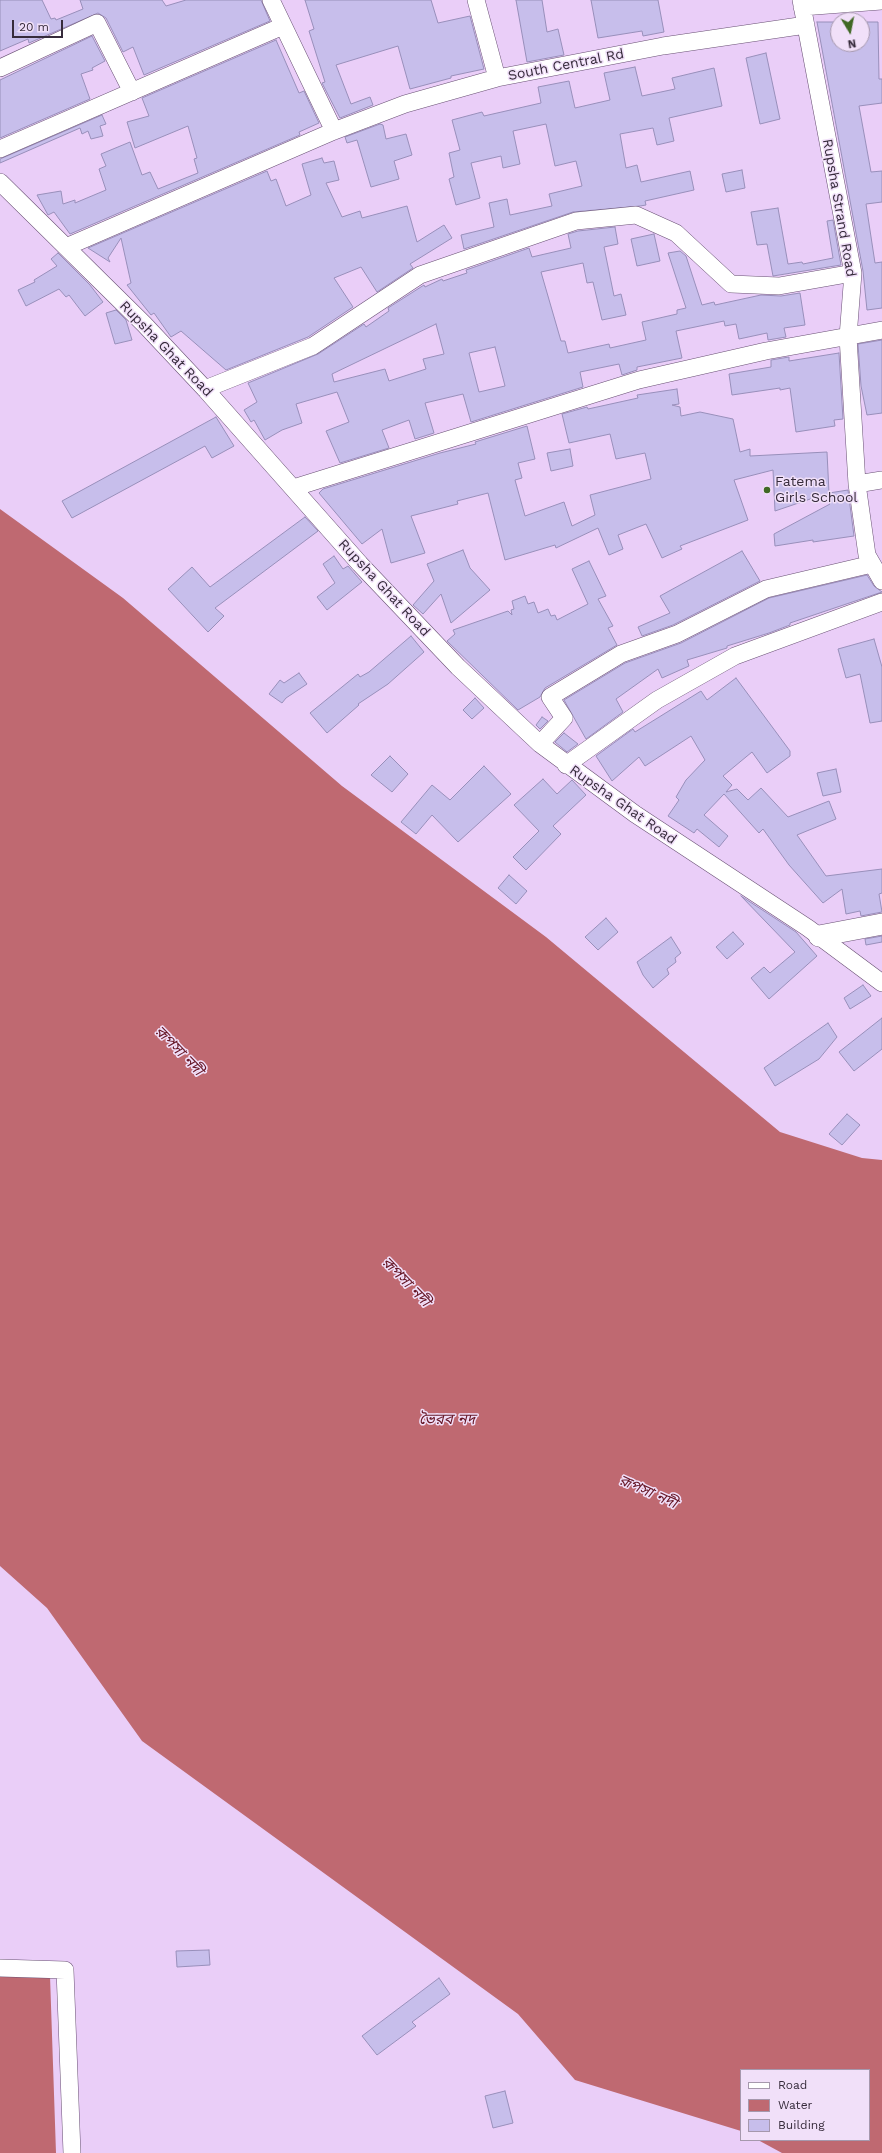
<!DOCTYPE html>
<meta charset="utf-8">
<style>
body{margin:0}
#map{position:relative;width:882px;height:2153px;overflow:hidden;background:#eacef8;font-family:"Work Sans",sans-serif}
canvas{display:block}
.legend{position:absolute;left:740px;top:2069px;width:130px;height:72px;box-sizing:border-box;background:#f1e0f9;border:1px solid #a698ad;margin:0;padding:5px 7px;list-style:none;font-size:12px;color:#362b3b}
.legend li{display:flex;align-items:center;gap:8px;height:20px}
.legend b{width:20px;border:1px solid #a698ad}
.north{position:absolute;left:830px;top:12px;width:40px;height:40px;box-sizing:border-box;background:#f1e0f9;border:1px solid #a698ad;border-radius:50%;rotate:170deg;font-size:11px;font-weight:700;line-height:16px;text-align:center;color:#362b3b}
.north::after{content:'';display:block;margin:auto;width:14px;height:18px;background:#406824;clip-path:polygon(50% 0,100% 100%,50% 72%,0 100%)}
.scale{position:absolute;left:12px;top:20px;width:51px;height:18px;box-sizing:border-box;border:2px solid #362b3b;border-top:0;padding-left:5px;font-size:12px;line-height:14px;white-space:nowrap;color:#362b3b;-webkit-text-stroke:3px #f1e0f9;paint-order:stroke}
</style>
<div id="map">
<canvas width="882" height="2153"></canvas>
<ul class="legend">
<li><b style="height:5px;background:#fff"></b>Road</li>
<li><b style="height:11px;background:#bf6971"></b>Water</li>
<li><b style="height:11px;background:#c7beeb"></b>Building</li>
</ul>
<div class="north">N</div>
<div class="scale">20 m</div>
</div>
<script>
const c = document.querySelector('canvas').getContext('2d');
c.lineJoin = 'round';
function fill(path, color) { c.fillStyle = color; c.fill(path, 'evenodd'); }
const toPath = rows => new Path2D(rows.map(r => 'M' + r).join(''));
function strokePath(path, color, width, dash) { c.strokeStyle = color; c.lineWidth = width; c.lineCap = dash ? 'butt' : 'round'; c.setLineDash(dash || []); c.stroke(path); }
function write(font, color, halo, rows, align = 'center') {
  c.font = font + ' "Work Sans","Noto Sans Bengali",sans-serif'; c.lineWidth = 3; c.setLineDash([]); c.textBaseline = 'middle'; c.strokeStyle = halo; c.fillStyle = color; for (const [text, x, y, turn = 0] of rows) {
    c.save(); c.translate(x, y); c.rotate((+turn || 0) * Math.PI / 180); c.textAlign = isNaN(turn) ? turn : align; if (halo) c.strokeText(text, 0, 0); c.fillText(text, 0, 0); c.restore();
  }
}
const water = toPath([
 [0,509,123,598,342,786,546,937,780,1132,862,1158,882,1160,882,2153,782,2153,758,2140,869,2140,869,2070,741,2070,741,2131,575,2080,518,2014,142,1741,47,1608,0,1566],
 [0,1975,50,1976,56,2153,0,2153]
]);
const building = toPath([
 [0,0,42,0,51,19,55,18,56,20,83,9,80,0,162,0,166,6,186,0,261,0,270,21,144,75,133,47,123,52,106,18,98,13,29,43,28,39,0,51,0,0],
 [305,0,431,0,438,23,470,16,484,69,451,76,451,78,410,89,398,46,336,65,351,104,370,97,373,105,340,118,322,83,325,82,309,31,314,29,305,0],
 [516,0,542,0,547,32,558,29,564,55,527,62,516,0],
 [591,0,658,0,664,32,643,36,642,31,598,38,591,0],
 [817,22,838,22,838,44,862,44,862,22,878,22,879,79,882,79,882,103,859,106,871,172,882,171,882,202,866,204,875,263,882,262,882,308,867,310,863,271,817,22],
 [92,36,105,61,92,68,93,70,81,74,90,99,0,138,0,80,92,36],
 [276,40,299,93,304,91,319,123,299,132,300,135,70,234,54,212,48,215,37,195,61,191,63,204,75,200,75,203,106,190,99,169,106,166,101,154,130,142,142,175,150,172,158,189,198,173,194,159,197,158,188,126,135,148,127,122,149,116,142,98,276,40],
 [766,53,780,119,760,124,746,58,766,53],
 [635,67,642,96,675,89,672,78,714,68,722,106,669,118,674,141,657,145,653,128,620,134,626,168,637,165,641,182,690,171,694,190,645,201,646,205,640,206,573,212,464,249,461,235,494,227,489,203,507,199,510,215,552,206,549,194,582,186,576,161,555,166,546,124,513,131,520,164,503,168,501,156,471,163,480,198,456,205,449,179,454,177,449,153,460,150,452,120,482,112,484,116,541,103,538,87,569,81,575,108,610,100,604,73,635,67],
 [102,115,106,124,100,126,103,136,91,139,88,131,82,134,80,128,0,163,0,159,102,115],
 [380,124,383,125,386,139,406,134,412,155,394,161,399,179,371,187,357,140,347,143,345,137,380,124],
 [322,158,324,163,334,161,339,180,326,183,342,217,360,211,362,218,407,206,417,242,444,225,452,238,410,264,413,268,377,292,361,267,334,278,353,307,308,337,226,370,181,331,171,337,154,313,151,315,127,285,131,283,121,238,108,258,110,262,88,248,267,171,271,181,276,179,286,206,311,195,302,164,322,158],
 [742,170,745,188,726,192,722,174,742,170],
 [778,208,788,264,802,262,803,264,833,258,827,221,833,220,841,265,773,276,767,244,757,245,751,212,778,208],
 [615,227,618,244,604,247,614,296,621,294,626,315,602,320,593,282,587,283,583,263,541,272,561,341,565,341,568,353,609,344,610,348,646,340,642,322,677,314,677,310,686,308,668,253,680,251,686,256,702,305,714,302,715,305,761,295,781,296,800,293,805,325,784,328,786,337,768,340,767,333,739,339,736,324,725,326,724,321,676,331,682,358,637,367,637,370,622,375,619,364,580,372,583,387,471,422,463,394,425,403,434,433,415,439,409,420,382,430,389,448,340,463,326,431,349,422,337,392,296,404,302,423,282,430,265,440,254,420,251,422,244,410,257,402,248,383,318,354,364,324,366,327,389,311,388,308,424,285,425,287,442,279,443,281,467,273,466,270,529,248,532,257,571,248,568,234,578,231,615,227],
 [436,324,444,354,423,359,426,369,389,381,385,369,334,382,332,374,436,324],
 [495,347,505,386,479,392,469,353,495,347],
 [654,234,660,261,637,266,631,239,654,234],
 [58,253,90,285,103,302,85,316,69,295,66,297,59,289,26,306,18,290,35,282,34,280,57,266,51,259,58,253],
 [116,310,126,320,132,340,115,344,106,313,116,310],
 [882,340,882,413,867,415,861,386,858,344,882,340],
 [839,353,843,419,834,420,835,426,796,432,790,388,780,390,780,388,732,395,729,374,771,367,771,360,789,357,789,361,839,353],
 [677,389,679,404,672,405,680,407,681,416,700,412,733,419,740,452,750,449,750,456,827,452,829,493,848,490,854,536,813,542,813,540,775,546,774,534,830,504,825,494,775,511,773,470,734,480,748,520,680,546,682,549,662,558,646,524,618,535,623,549,609,555,598,528,556,548,555,545,505,560,488,493,457,501,458,504,411,516,425,553,391,563,382,529,362,544,319,493,323,489,440,453,476,444,475,442,527,426,535,459,518,463,522,478,515,480,525,516,564,502,572,526,595,515,590,495,651,479,645,453,616,459,610,434,569,443,562,414,587,407,588,409,638,398,637,395,677,389],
 [216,417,234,446,212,458,205,446,72,518,62,501,216,417],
 [570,449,573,466,551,471,547,453,570,449],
 [305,517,318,531,215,608,224,616,208,632,168,589,192,567,210,587,305,517],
 [463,550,470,568,490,590,451,623,441,594,423,614,413,605,434,581,427,564,463,550],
 [742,551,760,581,673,625,642,636,638,627,670,613,660,596,742,551],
 [334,556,343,569,348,566,362,582,327,610,317,597,335,583,323,564,334,556],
 [589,561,606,596,598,599,613,626,608,628,617,645,545,688,540,697,518,710,447,641,455,634,453,630,508,611,512,615,511,610,514,609,512,601,525,596,528,604,534,602,538,613,548,609,551,616,555,615,557,620,588,604,572,569,589,561],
 [867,575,874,586,882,592,790,623,790,625,769,633,727,646,727,648,687,660,689,666,662,678,658,669,616,699,623,712,586,739,564,700,625,663,681,643,769,598,867,575],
 [411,636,424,652,388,684,358,704,359,705,327,733,310,713,358,674,360,677,369,672,411,636],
 [874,639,882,667,882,721,870,723,860,674,846,678,838,649,874,639],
 [299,673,307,684,286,698,282,703,269,694,280,680,284,683,299,673],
 [736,678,790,751,790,756,767,773,752,752,723,776,732,785,726,792,737,789,748,800,761,788,788,817,829,801,836,819,797,835,826,876,882,869,882,893,879,894,882,912,861,916,860,911,846,914,842,889,823,903,789,865,763,829,759,833,724,794,704,815,728,836,719,847,697,829,694,833,668,816,679,800,676,797,686,780,705,760,691,736,645,766,639,757,612,781,596,756,633,729,635,732,701,691,707,700,736,678],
 [475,698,484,708,472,719,463,710,475,698],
 [542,717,548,721,540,729,536,725,542,717],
 [564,733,578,744,567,752,555,742,564,733],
 [390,756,408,774,392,792,371,775,390,756],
 [484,766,511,794,458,842,432,815,416,834,401,822,432,785,450,800,484,766],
 [836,769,841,792,823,796,817,773,836,769],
 [543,779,557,794,572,780,586,795,553,826,561,834,526,870,513,857,539,831,514,805,543,779],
 [509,875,527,891,516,904,498,888,509,875],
 [741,896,796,932,817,956,769,999,751,978,764,967,770,973,795,952,741,896],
 [606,918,618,932,598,950,585,937,606,918],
 [733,932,744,944,727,959,716,947,733,932],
 [882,936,882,942,866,945,865,939,882,936],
 [671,937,681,953,675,958,676,962,667,969,669,974,653,988,643,975,637,962,671,937],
 [863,985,871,996,850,1009,844,998,863,985],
 [882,1018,882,1049,854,1071,839,1052,882,1018],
 [828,1023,837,1037,819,1059,775,1086,764,1068,828,1023],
 [847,1114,860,1125,842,1145,829,1134,847,1114],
 [209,1950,210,1965,177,1967,176,1951,209,1950],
 [439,1978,450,1994,412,2022,416,2026,377,2055,362,2036,439,1978],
 [505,2091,513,2123,493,2128,485,2096,505,2091]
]);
const minor = toPath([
 [271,0,334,131],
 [476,0,497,78],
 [801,0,853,273,848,337,857,484,867,555,882,581],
 [802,7,882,1],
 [0,68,97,23,132,92],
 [0,149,283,26],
 [0,182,144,324,205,389,360,564,458,667,540,744,635,814,808,928,882,983],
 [66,247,334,131,405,104,497,78,663,46,806,25],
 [205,389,313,346,420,275,576,221,636,215,676,233,731,284,779,286,853,273],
 [857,484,882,480],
 [293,488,639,380,766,351,882,330],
 [540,744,564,718,550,697,621,654,677,634,766,589,872,564],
 [566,765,657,700,735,656,882,602],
 [0,1968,65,1970,72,2153]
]);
const major = toPath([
 [819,936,882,924]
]);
const markers = [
 [767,490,4,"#406824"]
];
const streetNames = [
 ["South Central Rd",566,65,-11],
 ["Rupsha Strand Road",839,208,80],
 ["Rupsha Ghat Road",166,349,46],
 ["Rupsha Ghat Road",384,588,47],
 ["Rupsha Ghat Road",623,805,35]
];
const poiNames = [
 ["Fatema",775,482],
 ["Girls School",775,498]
];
const waterNames = [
 ["রূপসা নদী",179,1051,46],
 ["রূপসা নদী",406,1282,46],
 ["ভৈরব নদ",447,1420],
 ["রূপসা নদী",648,1492,24]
];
fill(water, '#bf6971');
fill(building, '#c7beeb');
strokePath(building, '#988fba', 1);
strokePath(minor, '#695174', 18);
strokePath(major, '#695174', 22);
strokePath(minor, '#fff', 17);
strokePath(major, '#fff', 21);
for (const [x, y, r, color] of markers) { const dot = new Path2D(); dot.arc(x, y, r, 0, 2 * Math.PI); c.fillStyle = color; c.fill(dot); strokePath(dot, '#f1e0f9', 1.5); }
write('14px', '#362b3b', '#f1e0f9', streetNames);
write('14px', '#362b3b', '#f1e0f9', poiNames, 'left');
write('italic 15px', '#651525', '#f1e0f9', waterNames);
</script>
